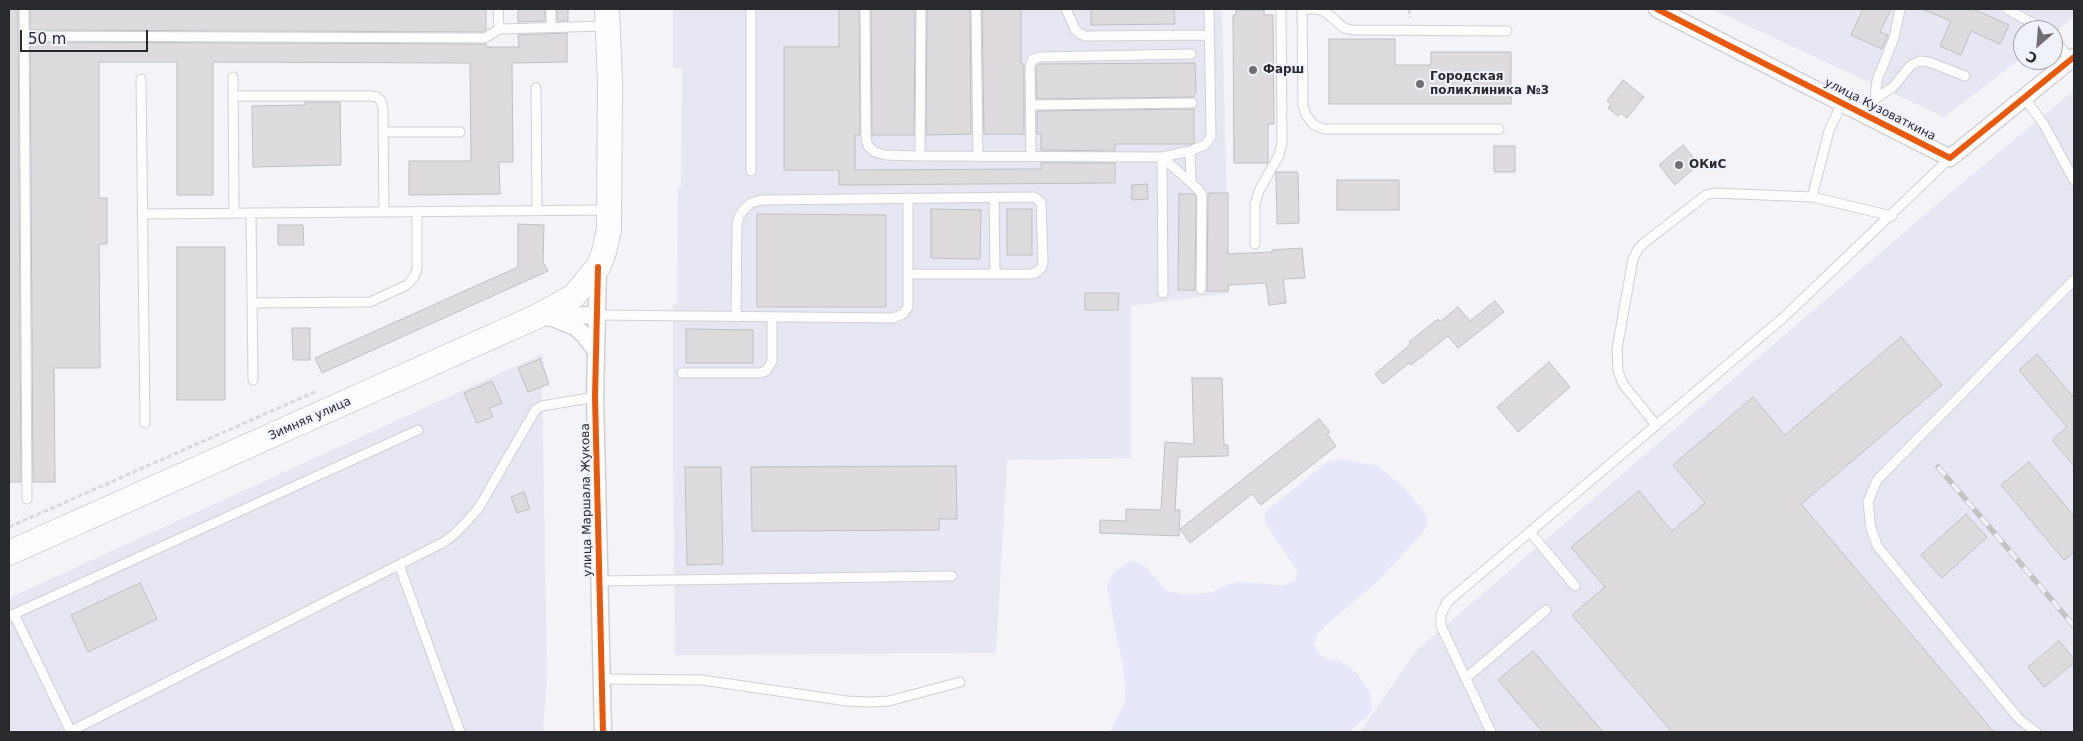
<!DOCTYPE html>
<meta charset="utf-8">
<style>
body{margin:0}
#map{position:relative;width:2083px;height:741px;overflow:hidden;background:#f3f3f8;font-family:"DejaVu Sans",sans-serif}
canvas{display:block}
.frame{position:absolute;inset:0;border:10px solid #292a2d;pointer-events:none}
.north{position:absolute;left:2013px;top:20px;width:50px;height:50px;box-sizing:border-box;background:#f0f2fb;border:1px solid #a0a2a9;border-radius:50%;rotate:207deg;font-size:14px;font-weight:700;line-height:20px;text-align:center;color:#292a2d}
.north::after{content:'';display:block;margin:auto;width:18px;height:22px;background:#707074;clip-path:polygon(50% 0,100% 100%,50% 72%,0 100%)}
.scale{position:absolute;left:20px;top:30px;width:128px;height:22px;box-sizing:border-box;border:2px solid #292a2d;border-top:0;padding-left:6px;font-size:15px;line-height:18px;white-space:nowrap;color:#292a2d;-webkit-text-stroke:4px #f0f2fb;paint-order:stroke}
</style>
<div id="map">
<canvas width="2083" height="741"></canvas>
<div class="frame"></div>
<div class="north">С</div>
<div class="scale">50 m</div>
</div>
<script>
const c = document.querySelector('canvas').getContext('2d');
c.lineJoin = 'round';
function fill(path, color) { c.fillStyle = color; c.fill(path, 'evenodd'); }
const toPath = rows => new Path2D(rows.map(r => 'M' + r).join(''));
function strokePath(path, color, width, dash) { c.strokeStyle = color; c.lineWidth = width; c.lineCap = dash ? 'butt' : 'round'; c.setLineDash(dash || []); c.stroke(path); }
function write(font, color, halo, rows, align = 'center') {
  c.font = font + ' "DejaVu Sans",sans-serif'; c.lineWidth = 4; c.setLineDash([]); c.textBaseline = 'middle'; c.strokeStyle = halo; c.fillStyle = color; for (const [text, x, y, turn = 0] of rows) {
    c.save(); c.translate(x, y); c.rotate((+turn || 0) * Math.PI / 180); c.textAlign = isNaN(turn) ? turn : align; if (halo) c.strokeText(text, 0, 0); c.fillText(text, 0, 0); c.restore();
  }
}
const built = toPath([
 [673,9,1222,9,1229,293,1131,306,1131,458,1007,460,996,653,675,655,673,464,673,305,677,304,678,187,681,187,682,68,673,68],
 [1712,9,2074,9,2074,17,2053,33,2053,30,2023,30,2023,57,1944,117],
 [2074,90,2074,732,1360,732,1417,650,1949,194],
 [542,354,546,374,549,384,542,387,547,678,543,732,9,732,9,598]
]);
const green = toPath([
 [1341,459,1378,466,1404,487,1427,516,1427,527,1418,538,1379,580,1326,625,1317,635,1313,646,1320,655,1326,659,1340,661,1357,673,1370,692,1372,708,1368,716,1348,732,1110,732,1124,704,1125,687,1123,663,1117,639,1107,586,1113,573,1130,561,1143,564,1166,590,1184,595,1209,593,1236,582,1261,583,1280,586,1295,581,1298,572,1265,523,1265,512,1327,462]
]);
const building = toPath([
 [9,9,18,9,21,482,9,482,9,9],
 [30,9,486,9,486,30,483,32,30,30,30,9],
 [518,9,545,9,545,21,518,22,518,9],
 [557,9,568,9,568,21,557,21,557,9],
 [839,9,859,9,860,135,855,135,855,170,1041,169,1041,163,1115,163,1115,183,839,185,839,170,784,170,784,47,839,47,839,9],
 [871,9,915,9,914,135,872,135,871,9],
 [927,9,970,9,971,134,926,135,927,9],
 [982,9,1021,9,1021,64,1024,64,1024,134,984,134,982,9],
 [1091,9,1174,9,1175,24,1091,25,1091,9],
 [1863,9,1891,9,1880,32,1888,35,1882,49,1851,35,1863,9],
 [1922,9,1973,9,2009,25,2000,44,1971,31,1961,55,1940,46,1951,21,1922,9],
 [1236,10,1264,10,1264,15,1273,15,1274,124,1268,124,1268,163,1234,163,1233,15,1236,15,1236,10],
 [567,33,567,62,512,63,513,162,499,162,500,194,409,195,409,161,471,161,470,63,213,62,213,195,177,195,177,62,99,62,99,198,107,198,107,244,99,244,100,368,54,368,55,482,33,482,30,42,486,44,486,47,519,47,518,35,567,33],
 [1329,39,1395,39,1395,65,1431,65,1431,52,1511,52,1511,104,1329,104,1329,39],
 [1195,63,1196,93,1194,94,1194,97,1037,99,1036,67,1039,64,1195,63],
 [1623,80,1644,97,1627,118,1621,113,1618,116,1608,108,1611,104,1607,101,1623,80],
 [305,102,340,102,341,165,253,167,252,106,305,105,305,102],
 [1194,109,1194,143,1192,144,1115,144,1115,151,1041,150,1041,134,1037,134,1037,111,1194,109],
 [1683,145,1699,164,1675,185,1659,165,1683,145],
 [1494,146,1515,146,1515,172,1494,172,1494,146],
 [1276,172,1298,172,1299,223,1277,224,1276,172],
 [1337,180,1399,180,1399,210,1337,210,1337,180],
 [1147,184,1148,199,1132,200,1132,185,1147,184],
 [1210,193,1228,193,1228,254,1272,252,1272,250,1302,248,1305,278,1283,279,1286,303,1269,305,1266,283,1228,285,1228,291,1207,291,1208,194,1210,193],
 [1179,194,1194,194,1196,197,1195,290,1178,290,1179,194],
 [931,209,981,210,980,259,931,258,931,209],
 [1007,209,1032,209,1032,255,1007,255,1007,209],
 [757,214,886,215,886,307,757,307,757,214],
 [518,224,544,225,543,262,548,271,322,373,315,358,518,267,518,224],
 [278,225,303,225,304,245,278,245,278,225],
 [177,247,225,247,225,400,177,400,177,247],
 [1085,293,1119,293,1118,310,1085,310,1085,293],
 [1495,301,1504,312,1458,348,1448,336,1411,365,1409,363,1383,384,1375,374,1411,344,1409,342,1438,319,1440,322,1458,307,1470,321,1495,301],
 [292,328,310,328,310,360,293,360,292,328],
 [686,329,753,330,753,363,686,363,686,329],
 [1901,337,1942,385,1801,504,1994,732,1672,732,1572,615,1605,587,1571,547,1639,491,1672,531,1705,503,1673,465,1753,397,1785,435,1901,337],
 [2037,354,2074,398,2074,466,2052,440,2067,427,2019,370,2037,354],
 [540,359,549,384,528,392,518,368,540,359],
 [1549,362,1570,387,1518,432,1497,407,1549,362],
 [1192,378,1222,378,1224,445,1228,445,1228,456,1178,457,1175,510,1180,510,1179,536,1100,533,1100,520,1126,521,1126,509,1161,510,1165,442,1194,444,1192,378],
 [492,381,502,403,489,408,493,417,477,423,464,393,492,381],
 [1319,419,1330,432,1327,434,1336,446,1261,505,1252,494,1190,543,1180,529,1319,419],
 [2029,462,2074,516,2074,552,2064,560,2001,485,2029,462],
 [956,466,957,519,939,519,939,530,752,531,751,467,956,466],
 [685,467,721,467,723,564,687,565,685,467],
 [524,492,530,509,517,513,511,497,524,492],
 [1966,514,1987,537,1942,578,1921,555,1966,514],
 [140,583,157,619,88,652,71,615,140,583],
 [2059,641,2074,659,2074,663,2044,687,2028,667,2059,641],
 [1533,651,1603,732,1543,732,1498,680,1533,651]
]);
const path = toPath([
 [1409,9,1410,18],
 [9,527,317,391]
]);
const lane = toPath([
 [24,9,27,499],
 [498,9,499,29],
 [551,9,551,27],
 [865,9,866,138,868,146,875,152,885,155,920,156,1162,157,1198,189,1202,195,1201,289],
 [976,9,978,157],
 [1066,9,1075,29,1080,34,1086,36,1210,35],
 [1302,9,1303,105,1306,115,1314,125,1324,129,1499,129],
 [1302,9,1317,9,1323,11,1329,15,1344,28,1352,30,1507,31],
 [2007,9,2045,30],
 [24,36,485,38,499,29,606,26],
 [2053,38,2071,60],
 [233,77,234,213],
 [141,79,145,423],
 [536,88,537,211],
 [233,96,371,96,377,97,381,101,383,108,384,212],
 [1875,99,1877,80,1894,38,1900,9],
 [2025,99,2043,123,2074,180],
 [1031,105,1192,103],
 [1867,117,1875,99,1893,87,1911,65,1920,61,1929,62,1965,76],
 [383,132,460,132],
 [1190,151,1191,182],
 [920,156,921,9],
 [1031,157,1030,66,1032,60,1039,57,1191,54],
 [751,171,751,9],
 [994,197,995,274],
 [1812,197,1829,131,1842,103],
 [251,213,253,380],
 [142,214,609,210],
 [1255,244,1255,204,1259,191,1279,155,1282,143,1281,9],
 [1163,293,1162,157,1190,151,1205,145,1211,137,1209,9],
 [252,303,370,302,407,285,414,277,417,269,417,212],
 [597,315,893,318,903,314,908,307,908,198],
 [736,317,737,224,739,216,745,208,751,203,761,200,1034,197,1041,202,1043,262,1042,267,1037,272,1032,274,908,274],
 [682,373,760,373,766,371,772,361,772,317],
 [1656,425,1623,384,1618,371,1617,349,1633,259,1638,249,1644,243,1706,195,1714,193,1812,197,1892,216],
 [1530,532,1575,586],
 [399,565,460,732],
 [600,581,952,576],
 [14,614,418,430],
 [9,616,14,614,71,732],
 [1466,678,1546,610],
 [602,679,702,680,847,701,870,702,889,701,960,682],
 [71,731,444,542,456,533,478,509,536,409,542,406,595,397],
 [1491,732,1441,626,1441,615,1447,602,1784,317,1950,158],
 [2036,732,2019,719,1878,547,1871,529,1868,502,1877,480,2074,280]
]);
const street = toPath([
 [1657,9,1950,158,2074,57],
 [598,267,595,397,603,732],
 [538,316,553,318,575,327,583,334,596,351],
 [556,316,597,315]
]);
const secondary = toPath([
 [9,553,538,316,574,296,598,267,604,252,609,229,610,82,607,9]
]);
const rail = toPath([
 [1938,467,2074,626]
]);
const cycleway = toPath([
 [1657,9,1950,158,2074,57],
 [598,267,595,397,603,732]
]);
const markers = [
 [1253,70,5,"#707074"],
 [1420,84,5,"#707074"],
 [1679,165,5,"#707074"]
];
const poiNames = [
 ["Фарш",1263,70],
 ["Городская",1430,77],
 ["поликлиника №3",1430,91],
 ["ОКиС",1689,165]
];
const streetNames = [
 ["улица Кузоваткина",1880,110,27],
 ["Зимняя улица",310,419,-24],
 ["улица Маршала Жукова",587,500,-91]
];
fill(built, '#e6e7f2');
fill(green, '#e6e8f9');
fill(building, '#dddbde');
strokePath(building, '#bfbec0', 1);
strokePath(lane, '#d0d0d4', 11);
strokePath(street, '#d0d0d4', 19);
strokePath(secondary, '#d0d0d4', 26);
strokePath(path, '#d9d9da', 3, [5, 2.5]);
strokePath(lane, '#fdfdfe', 9);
strokePath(street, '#fdfdfe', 16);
strokePath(secondary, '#fdfdfe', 24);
strokePath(rail, '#c3c3c4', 5.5);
strokePath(rail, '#f0f2fb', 4, [11]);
strokePath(cycleway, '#e8590c', 6);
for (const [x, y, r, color] of markers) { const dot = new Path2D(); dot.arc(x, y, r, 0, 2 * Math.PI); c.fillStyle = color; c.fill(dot); strokePath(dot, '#f0f2fb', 2); }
write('bold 12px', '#292a2d', '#f0f2fb', poiNames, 'left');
write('12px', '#292a2d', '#f0f2fb', streetNames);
</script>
